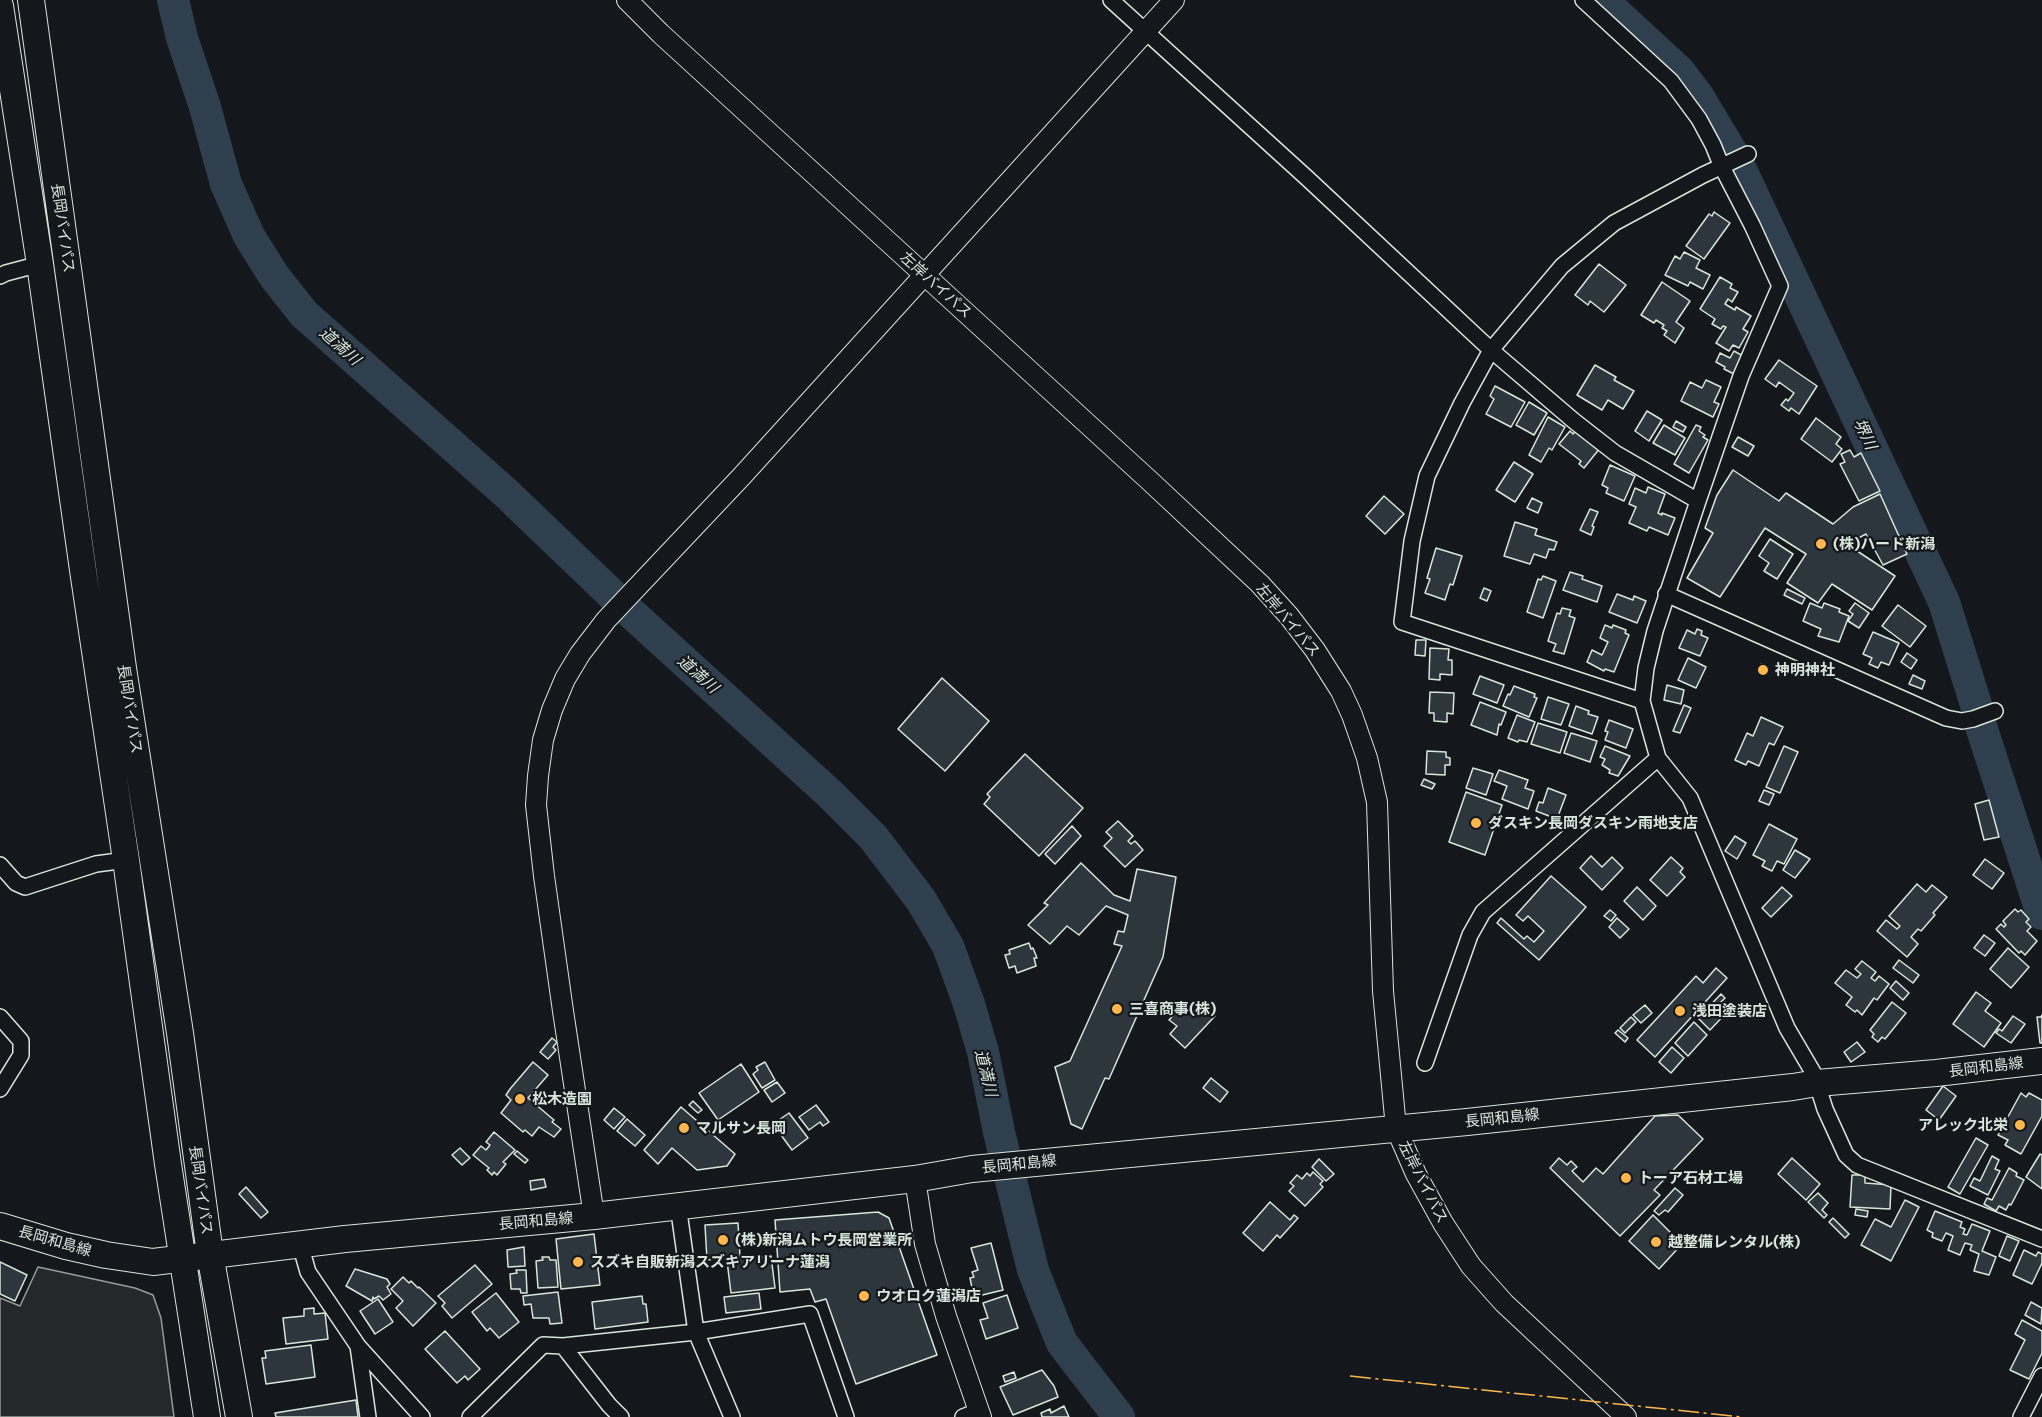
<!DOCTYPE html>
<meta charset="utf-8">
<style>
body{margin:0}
canvas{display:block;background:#14181c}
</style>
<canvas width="2042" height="1417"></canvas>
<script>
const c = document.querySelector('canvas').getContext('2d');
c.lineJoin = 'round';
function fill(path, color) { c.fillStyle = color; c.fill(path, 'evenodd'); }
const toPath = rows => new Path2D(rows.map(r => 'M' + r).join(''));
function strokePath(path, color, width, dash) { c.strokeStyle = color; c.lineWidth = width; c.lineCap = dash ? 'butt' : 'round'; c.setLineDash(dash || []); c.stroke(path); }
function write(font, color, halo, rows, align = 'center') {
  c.font = font + ' Commissioner,"Noto Sans JP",sans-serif'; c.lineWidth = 4.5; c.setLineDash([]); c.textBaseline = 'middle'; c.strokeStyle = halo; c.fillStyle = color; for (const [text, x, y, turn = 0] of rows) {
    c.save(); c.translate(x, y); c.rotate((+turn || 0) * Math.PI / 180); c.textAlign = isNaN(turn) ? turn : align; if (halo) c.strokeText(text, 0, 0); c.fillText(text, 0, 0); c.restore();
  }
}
const parking = toPath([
 [38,1267,135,1288,153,1295,161,1318,174,1417,0,1417,0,1298,20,1306,38,1267]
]);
const river = toPath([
 [173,0,182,38,205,107,226,184,249,236,274,276,304,314,506,493,630,612,830,794,873,837,921,900,948,946,969,1004,983,1052,999,1132,1033,1270,1049,1311,1062,1343,1119,1417],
 [1602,0,1679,71,1698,96,1737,161,1944,602,1977,708,1979,720,2042,914]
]);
const building = toPath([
 [1714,212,1730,223,1704,259,1686,246,1709,214,1712,216,1714,212],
 [1684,252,1700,260,1696,268,1710,275,1703,289,1690,282,1688,286,1665,275,1675,256,1680,259,1684,252],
 [1599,264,1626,285,1604,312,1590,301,1588,305,1575,295,1599,264],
 [1720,277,1732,284,1730,288,1738,292,1732,302,1728,299,1725,304,1735,310,1736,307,1751,316,1743,329,1748,332,1739,348,1733,345,1729,351,1716,343,1726,327,1723,326,1721,329,1712,324,1715,319,1700,309,1720,277],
 [1662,282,1690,301,1676,322,1684,328,1675,343,1664,335,1667,331,1662,328,1664,325,1656,320,1654,323,1641,315,1662,282],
 [1734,351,1743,356,1734,374,1724,369,1725,367,1716,362,1720,353,1730,358,1734,351],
 [1779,360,1817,386,1799,414,1791,408,1789,411,1781,405,1786,399,1788,401,1794,393,1779,382,1776,387,1765,379,1779,360],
 [1595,365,1616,377,1614,380,1634,391,1623,409,1608,400,1602,410,1577,395,1595,365],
 [1706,380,1721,387,1714,402,1719,404,1713,417,1681,401,1690,382,1702,388,1706,380],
 [1495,386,1525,402,1511,427,1486,414,1494,399,1490,396,1495,386],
 [1529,402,1547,413,1534,435,1516,425,1529,402],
 [1647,411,1662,420,1649,441,1635,431,1647,411],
 [1548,417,1565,427,1552,450,1549,448,1541,462,1529,455,1548,417],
 [1816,418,1841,437,1836,444,1842,449,1832,462,1801,439,1816,418],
 [1676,421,1686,427,1683,432,1673,427,1676,421],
 [1664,425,1685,438,1675,455,1653,443,1664,425],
 [1696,425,1701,427,1699,431,1705,435,1703,437,1708,440,1689,473,1674,464,1696,425],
 [1578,428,1600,448,1584,468,1579,464,1581,461,1559,444,1570,431,1573,434,1578,428],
 [1738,437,1754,446,1748,456,1732,447,1738,437],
 [1850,450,1854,457,1861,453,1880,491,1859,501,1840,464,1845,462,1841,454,1850,450],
 [1514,462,1533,474,1515,502,1496,490,1514,462],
 [1610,465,1635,476,1624,501,1606,493,1608,488,1602,485,1610,465],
 [1733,470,1779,501,1786,493,1833,524,1853,507,1880,494,1907,554,1883,565,1866,534,1855,540,1851,547,1895,576,1872,610,1832,584,1818,603,1787,583,1806,554,1765,528,1720,597,1687,578,1713,533,1705,528,1717,495,1733,470],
 [1648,487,1665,494,1658,513,1662,515,1662,513,1675,518,1668,535,1649,527,1647,531,1629,523,1636,507,1629,504,1635,488,1646,493,1648,487],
 [1384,496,1404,514,1385,534,1366,516,1384,496],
 [1532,498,1542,503,1538,513,1527,508,1532,498],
 [1590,509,1598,512,1592,526,1594,527,1591,535,1580,530,1590,509],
 [1515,522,1537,529,1535,535,1557,542,1554,550,1549,549,1546,558,1534,554,1530,564,1504,556,1515,522],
 [1770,539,1793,554,1777,579,1764,571,1769,563,1759,556,1770,539],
 [1436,548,1462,556,1453,585,1450,584,1445,600,1425,593,1430,579,1427,578,1436,548],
 [1570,572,1583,576,1582,579,1602,586,1597,602,1563,590,1570,572],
 [1543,576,1556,581,1543,618,1527,612,1538,579,1541,580,1543,576],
 [1484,588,1491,591,1487,601,1480,598,1484,588],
 [1787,589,1805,598,1802,604,1784,595,1787,589],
 [1617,594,1633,600,1634,596,1646,601,1637,623,1609,612,1617,594],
 [1810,603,1822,608,1824,603,1840,609,1839,612,1849,616,1839,642,1818,636,1821,629,1803,621,1810,603],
 [1855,603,1869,613,1859,628,1848,621,1853,614,1849,611,1855,603],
 [1898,605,1926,626,1910,647,1882,626,1898,605],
 [1562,608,1571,610,1569,616,1575,618,1564,654,1553,651,1556,644,1548,641,1557,613,1560,614,1562,608],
 [1605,625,1612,628,1613,625,1626,630,1625,633,1629,635,1614,672,1605,669,1604,671,1587,662,1592,650,1602,655,1608,642,1600,638,1605,625],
 [1697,629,1702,631,1701,635,1708,638,1700,656,1679,648,1687,630,1695,634,1697,629],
 [1873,632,1899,643,1889,665,1881,662,1878,668,1869,664,1872,658,1863,654,1873,632],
 [1416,640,1426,640,1425,656,1415,655,1416,640],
 [1430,648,1449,649,1448,660,1452,660,1452,675,1440,674,1440,680,1429,679,1430,648],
 [1907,653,1917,660,1911,669,1901,662,1907,653],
 [1688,658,1706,667,1696,688,1678,680,1688,658],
 [1761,664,1768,667,1764,675,1758,672,1761,664],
 [1913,675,1925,681,1922,689,1909,684,1913,675],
 [1480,676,1504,685,1497,703,1473,694,1480,676],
 [942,678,989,721,945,771,898,729,942,678],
 [1667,685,1684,690,1681,704,1664,700,1667,685],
 [1514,686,1535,694,1534,697,1537,698,1529,717,1503,706,1508,694,1510,695,1514,686],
 [1430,692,1454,693,1453,714,1447,713,1447,722,1434,721,1434,713,1429,713,1430,692],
 [1548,697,1569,704,1561,725,1541,719,1548,697],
 [1480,702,1506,712,1501,725,1499,724,1497,735,1471,725,1480,702],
 [1684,705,1691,708,1680,733,1673,731,1684,705],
 [1576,706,1589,711,1588,714,1598,717,1592,734,1569,726,1576,706],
 [1517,715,1535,722,1527,742,1519,740,1518,742,1508,738,1517,715],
 [1761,717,1783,727,1774,745,1769,743,1759,766,1748,761,1746,765,1735,760,1747,733,1753,736,1761,717],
 [1609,720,1633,729,1626,748,1605,740,1608,732,1605,731,1609,720],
 [1538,723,1567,732,1560,753,1531,744,1538,723],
 [1571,733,1597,741,1590,762,1564,753,1571,733],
 [1605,746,1630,756,1618,776,1609,773,1610,770,1602,765,1605,759,1600,757,1605,746],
 [1784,746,1798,752,1780,793,1766,787,1784,746],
 [1427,751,1446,752,1446,757,1450,758,1450,765,1445,765,1445,775,1426,774,1427,751],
 [1025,754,1083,808,1039,856,984,804,990,797,987,794,1025,754],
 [1473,768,1493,774,1486,795,1466,788,1473,768],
 [1499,770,1528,780,1525,788,1534,791,1528,809,1502,799,1507,786,1494,781,1499,770],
 [1424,779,1435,784,1432,789,1421,785,1424,779],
 [1548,788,1566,795,1557,819,1536,811,1539,802,1543,803,1548,788],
 [1764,790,1774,794,1769,805,1759,801,1764,790],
 [1466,792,1502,805,1485,855,1449,842,1466,792],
 [1989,800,1999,837,1984,840,1975,804,1989,800],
 [1118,821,1133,836,1128,841,1131,844,1135,841,1143,850,1125,867,1104,846,1112,838,1106,832,1118,821],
 [1769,824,1797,839,1784,864,1777,861,1772,871,1762,866,1765,861,1753,855,1769,824],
 [1072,826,1081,836,1055,864,1045,854,1072,826],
 [1735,836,1746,843,1737,859,1725,851,1735,836],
 [1795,850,1810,859,1795,878,1783,870,1795,850],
 [1591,856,1602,867,1612,857,1623,868,1602,890,1580,868,1591,856],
 [1671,857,1683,868,1680,872,1685,877,1667,896,1650,880,1671,857],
 [1985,859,2004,873,1992,889,1973,875,1985,859],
 [1081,863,1114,895,1130,901,1137,869,1176,877,1163,957,1109,1079,1105,1078,1082,1129,1071,1124,1055,1067,1070,1061,1122,946,1114,944,1118,931,1124,932,1128,915,1106,906,1079,935,1067,926,1050,944,1028,925,1048,905,1044,903,1081,863],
 [1551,876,1586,907,1539,960,1497,923,1501,918,1524,939,1527,936,1534,942,1544,931,1528,916,1523,921,1516,915,1551,876],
 [1917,884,1926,892,1932,885,1947,897,1933,913,1935,915,1921,931,1918,929,1911,937,1918,944,1907,957,1877,931,1886,920,1897,929,1900,926,1889,916,1917,884],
 [1637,887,1656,906,1643,920,1624,901,1637,887],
 [1782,887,1792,896,1771,917,1762,908,1782,887],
 [2015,909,2018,912,2021,910,2029,919,2026,922,2031,927,2027,931,2037,941,2025,955,2021,951,2019,953,1996,929,2001,924,2004,927,2006,925,2003,921,2015,909],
 [1610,910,1616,915,1611,921,1604,916,1610,910],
 [1617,918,1629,929,1620,938,1609,927,1617,918],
 [1984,935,1995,943,1985,956,1974,948,1984,935],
 [1029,943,1031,949,1033,948,1037,958,1034,958,1036,966,1017,973,1015,966,1009,968,1005,955,1010,954,1009,950,1029,943],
 [2008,948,2029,967,2011,988,1990,969,2008,948],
 [1899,960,1919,975,1913,983,1893,968,1899,960],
 [1862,961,1876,972,1871,978,1875,981,1879,976,1889,984,1877,1000,1874,998,1862,1015,1857,1010,1855,1012,1846,1005,1852,997,1835,983,1846,970,1857,978,1861,974,1855,969,1862,961],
 [1716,968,1727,978,1655,1057,1637,1040,1696,976,1703,983,1716,968],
 [1896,981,1909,993,1903,1000,1890,988,1896,981],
 [1976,992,1991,1003,1985,1011,2001,1023,1984,1047,1953,1024,1976,992],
 [1721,994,1725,998,1721,1002,1730,1009,1710,1030,1698,1018,1721,994],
 [1197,1000,1215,1016,1185,1048,1170,1034,1177,1026,1169,1020,1179,1009,1185,1014,1197,1000],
 [1892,1002,1906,1013,1885,1039,1882,1037,1878,1042,1872,1037,1874,1034,1870,1030,1892,1002],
 [1645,1005,1652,1013,1641,1023,1633,1015,1645,1005],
 [2042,1015,2042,1043,2040,1043,2037,1017,2041,1017,2042,1015],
 [2013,1016,2025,1024,2011,1043,1996,1033,1999,1029,2002,1031,2013,1016],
 [1631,1017,1636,1022,1625,1033,1620,1028,1631,1017],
 [1694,1022,1707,1035,1688,1056,1675,1043,1694,1022],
 [1618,1030,1628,1038,1625,1042,1615,1033,1618,1030],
 [552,1038,557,1042,553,1047,556,1050,548,1059,540,1052,552,1038],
 [1857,1042,1865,1052,1851,1062,1844,1052,1857,1042],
 [1672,1047,1684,1058,1671,1073,1659,1062,1672,1047],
 [533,1062,548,1075,528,1098,554,1120,552,1122,561,1129,554,1137,539,1127,532,1136,525,1130,523,1132,501,1113,511,1100,506,1095,510,1089,533,1062],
 [765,1062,775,1080,762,1088,753,1074,758,1070,756,1067,765,1062],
 [741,1064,759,1092,718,1120,699,1093,741,1064],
 [1211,1078,1228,1092,1220,1102,1203,1088,1211,1078],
 [777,1082,785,1093,772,1102,764,1090,777,1082],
 [1943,1086,1956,1096,1939,1120,1926,1110,1943,1086],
 [2021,1093,2026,1097,2029,1093,2042,1100,2042,1116,2021,1154,2005,1145,2008,1140,1998,1135,2021,1093],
 [693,1101,702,1110,698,1113,689,1105,693,1101],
 [816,1105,829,1122,823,1126,820,1122,809,1130,799,1117,816,1105],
 [681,1107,735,1154,727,1166,697,1170,672,1148,658,1164,644,1150,681,1107],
 [614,1108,625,1117,614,1129,604,1120,614,1108],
 [789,1113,808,1138,792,1150,773,1124,789,1113],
 [1678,1115,1703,1139,1654,1190,1660,1195,1620,1236,1550,1168,1559,1158,1567,1165,1571,1161,1577,1167,1572,1171,1583,1182,1596,1168,1603,1174,1655,1116,1678,1115],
 [627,1119,645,1135,635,1146,617,1131,627,1119],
 [494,1132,515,1150,503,1162,506,1164,497,1175,494,1172,492,1175,487,1170,489,1168,473,1155,481,1146,486,1150,490,1145,486,1142,494,1132],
 [1976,1138,1988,1145,1960,1194,1948,1187,1976,1138],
 [460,1148,470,1158,462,1165,452,1155,460,1148],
 [517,1151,528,1160,525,1163,514,1154,517,1151],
 [2040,1154,2042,1155,2042,1189,2026,1177,2040,1154],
 [1992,1156,1999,1160,1995,1169,2000,1171,1988,1195,1970,1186,1974,1178,1980,1181,1992,1156],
 [1792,1158,1820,1184,1806,1200,1778,1174,1792,1158],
 [1319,1159,1334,1174,1326,1181,1312,1167,1319,1159],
 [2009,1168,2017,1173,2016,1176,2024,1180,2011,1205,2009,1204,2006,1210,1999,1206,1996,1211,1984,1204,1987,1198,1992,1200,2009,1168],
 [1313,1172,1323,1181,1320,1184,1323,1187,1305,1206,1289,1191,1294,1186,1290,1183,1297,1175,1302,1179,1307,1173,1310,1176,1313,1172],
 [1852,1175,1865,1175,1865,1183,1891,1185,1890,1209,1850,1207,1852,1175],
 [544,1179,546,1187,531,1190,530,1181,544,1179],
 [246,1187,268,1212,261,1218,239,1194,246,1187],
 [1675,1188,1683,1195,1668,1212,1665,1210,1659,1215,1654,1211,1675,1188],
 [1818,1193,1828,1203,1822,1210,1827,1215,1824,1218,1808,1202,1818,1193],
 [1905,1200,1919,1207,1891,1261,1861,1245,1875,1219,1891,1227,1905,1200],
 [1270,1202,1290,1220,1294,1215,1298,1218,1280,1238,1277,1235,1263,1251,1243,1233,1270,1202],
 [1856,1209,1868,1211,1867,1217,1855,1215,1856,1209],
 [1935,1211,1962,1222,1960,1227,1965,1229,1963,1234,1967,1235,1972,1224,1990,1231,1982,1251,1996,1257,1989,1275,1974,1271,1979,1254,1970,1250,1972,1245,1965,1243,1960,1255,1948,1250,1953,1236,1946,1233,1942,1241,1932,1237,1933,1233,1927,1230,1935,1211],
 [878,1212,889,1218,937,1355,856,1384,826,1299,815,1302,810,1289,780,1292,775,1220,878,1212],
 [1653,1215,1682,1244,1659,1269,1629,1241,1653,1215],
 [1833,1218,1849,1234,1845,1238,1829,1222,1833,1218],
 [738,1223,740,1256,707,1260,705,1225,738,1223],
 [594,1234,600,1285,561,1289,556,1239,594,1234],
 [2007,1236,2019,1241,2010,1261,1999,1256,2007,1236],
 [991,1243,1003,1290,974,1297,970,1278,974,1277,972,1272,978,1270,971,1248,991,1243],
 [524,1247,525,1266,508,1267,507,1250,524,1247],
 [2024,1250,2036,1256,2038,1252,2042,1254,2042,1263,2032,1284,2013,1275,2024,1250],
 [771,1256,775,1288,731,1293,727,1261,771,1256],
 [542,1257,549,1257,550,1260,556,1260,558,1287,538,1288,536,1261,543,1260,542,1257],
 [0,1262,27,1275,15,1301,0,1294,0,1262],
 [475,1265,492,1284,452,1318,442,1306,445,1303,438,1296,475,1265],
 [355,1269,387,1279,390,1284,387,1287,391,1294,383,1300,379,1296,374,1299,373,1297,372,1301,346,1286,355,1269],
 [516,1270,526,1270,527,1293,521,1293,520,1289,511,1289,510,1274,517,1273,516,1270],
 [403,1277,409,1283,411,1281,418,1288,419,1287,436,1303,413,1326,396,1308,403,1301,391,1289,403,1277],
 [558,1292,562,1323,550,1324,549,1318,533,1318,531,1304,524,1305,523,1296,558,1292],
 [496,1293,519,1322,499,1338,490,1328,487,1331,472,1312,496,1293],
 [759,1293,761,1309,726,1313,724,1297,759,1293],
 [1007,1295,1018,1328,986,1339,980,1320,988,1318,983,1303,1007,1295],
 [642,1296,643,1304,646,1304,648,1322,595,1329,592,1302,642,1296],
 [378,1299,393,1322,375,1334,360,1311,378,1299],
 [2031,1302,2042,1308,2041,1324,2025,1315,2031,1302],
 [314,1308,314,1314,325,1313,328,1339,286,1344,283,1318,304,1316,304,1309,314,1308],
 [2022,1320,2042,1331,2042,1353,2029,1379,2010,1370,2025,1340,2015,1334,2022,1320],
 [445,1331,480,1369,468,1380,465,1376,457,1383,425,1349,445,1331],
 [311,1345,315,1377,266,1384,262,1358,266,1358,265,1351,311,1345],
 [1042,1370,1054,1386,1058,1397,1013,1415,1000,1387,1042,1370],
 [1014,1372,1016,1378,1005,1382,1003,1376,1014,1372],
 [356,1400,358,1417,276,1417,275,1413,356,1400],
 [1064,1406,1069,1417,1042,1417,1041,1413,1050,1409,1051,1413,1064,1406]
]);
const minor = toPath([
 [1111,0,1307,178,1491,350,1574,421,1615,453,1698,501],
 [1583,0,1671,81,1699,119,1713,145,1722,167,1752,225,1780,286,1741,376,1698,501,1655,631,1646,668,1642,701,1658,758,1690,798,1787,1028,1814,1074,1825,1109,1846,1155,1857,1165,2042,1239],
 [0,276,6,273,40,264],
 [1666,594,1946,718,1962,721,1973,719,1995,711],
 [1642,701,1402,622,1412,541,1427,476,1462,403,1491,350,1562,266,1614,223,1703,175,1748,154],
 [0,865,16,883,25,887,96,864,126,860],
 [0,1017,21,1041,21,1055,0,1089],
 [1425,1063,1470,935,1483,912,1658,758],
 [678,1205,696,1332,732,1417],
 [300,1244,308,1272,358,1346,422,1417],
 [358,1346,368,1417],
 [563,1346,609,1405,621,1417],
 [470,1417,543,1345,563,1346,696,1332,810,1314,846,1417],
 [963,1417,978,1411],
 [2021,1417,2042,1376]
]);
const tertiary = toPath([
 [627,0,661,34,1151,482,1260,584,1289,616,1315,650,1341,691,1352,715,1367,758,1377,802,1383,991,1396,1128,1416,1174,1443,1223,1471,1266,1504,1303,1626,1417],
 [915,1179,925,1244,946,1316,981,1417],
 [594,1216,563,1011,544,876,536,805,538,776,543,740,552,710,565,679,580,654,606,620,742,476,1174,0]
]);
const primary = toPath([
 [0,1226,66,1246,106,1255,153,1262,345,1239,594,1216,915,1179,972,1169,1467,1122,1793,1087,1817,1083,1936,1073,2042,1061]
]);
const trunk = toPath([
 [31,0,123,668,180,1033,210,1254,239,1417],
 [0,6,40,264,83,570,126,860,168,1164,207,1417]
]);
const power = toPath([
 [1350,1376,1742,1417]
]);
const markers = [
 [1821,544,6,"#ffb74d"],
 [1763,670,6,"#ffb74d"],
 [1476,823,6,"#ffb74d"],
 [1117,1009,6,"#ffb74d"],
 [1680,1011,6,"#ffb74d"],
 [520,1099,6,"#ffb74d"],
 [2020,1125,6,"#ffb74d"],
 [684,1128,6,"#ffb74d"],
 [1626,1178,6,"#ffb74d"],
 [723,1240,6,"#ffb74d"],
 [1656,1242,6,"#ffb74d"],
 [578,1262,6,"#ffb74d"],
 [864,1296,6,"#ffb74d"]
];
const streetNames = [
 ["長岡バイパス",63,228,82],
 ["左岸バイパス",936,285,42],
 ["左岸バイパス",1288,620,50],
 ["長岡バイパス",130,709,81],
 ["長岡和島線",1986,1067,-7],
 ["長岡和島線",1502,1118,-6],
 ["長岡和島線",1019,1164,-6],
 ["左岸バイパス",1423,1182,63],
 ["長岡バイパス",201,1190,82],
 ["長岡和島線",536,1221,-5],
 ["長岡和島線",55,1241,16]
];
const poiNames = [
 ["(株)ハード新潟",1833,544],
 ["神明神社",1775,670],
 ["ダスキン長岡ダスキン雨地支店",1488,823],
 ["三喜商事(株)",1129,1009],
 ["浅田塗装店",1692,1011],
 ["松木造園",532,1099],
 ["アレック北栄",2008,1125,"right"],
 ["マルサン長岡",696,1128],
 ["トーア石材工場",1638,1178],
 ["(株)新潟ムトウ長岡営業所",735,1240],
 ["越整備レンタル(株)",1668,1242],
 ["スズキ自販新潟スズキアリーナ蓮潟",590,1262],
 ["ウオロク蓮潟店",876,1296]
];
const waterNames = [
 ["道満川",340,346,42],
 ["堺川",1865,434,65],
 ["道満川",698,674,42],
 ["道満川",986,1073,76]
];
fill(parking, '#24282b');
strokePath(parking, '#939e99', 1.5);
strokePath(river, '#2f3f4d', 32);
fill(building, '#2c363c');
strokePath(building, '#d8e6dc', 1.5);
strokePath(minor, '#d8e6dc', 18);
strokePath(tertiary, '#d8e6dc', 22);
strokePath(primary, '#d8e6dc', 28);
strokePath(trunk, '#d8e6dc', 28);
strokePath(minor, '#14181c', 15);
strokePath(tertiary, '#14181c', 20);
strokePath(primary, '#14181c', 26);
strokePath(trunk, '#14181c', 26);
strokePath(power, '#ffb74d', 1.5, [21, 4.5, 3, 4.5]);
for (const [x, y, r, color] of markers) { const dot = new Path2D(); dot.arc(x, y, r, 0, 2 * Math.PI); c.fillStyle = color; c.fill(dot); strokePath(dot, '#14181c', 2); }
write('15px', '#d8e6dc', '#14181c', streetNames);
write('bold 15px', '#d8e6dc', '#14181c', poiNames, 'left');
write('italic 16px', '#d8e6dc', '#14181c', waterNames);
</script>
